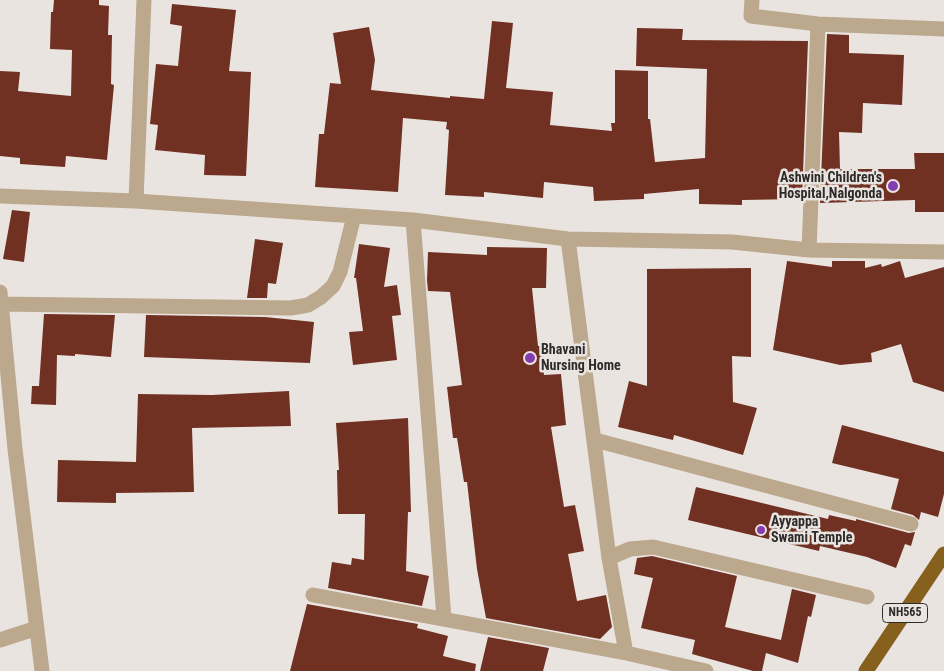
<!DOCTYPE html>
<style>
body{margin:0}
canvas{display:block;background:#eae4e1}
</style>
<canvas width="944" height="671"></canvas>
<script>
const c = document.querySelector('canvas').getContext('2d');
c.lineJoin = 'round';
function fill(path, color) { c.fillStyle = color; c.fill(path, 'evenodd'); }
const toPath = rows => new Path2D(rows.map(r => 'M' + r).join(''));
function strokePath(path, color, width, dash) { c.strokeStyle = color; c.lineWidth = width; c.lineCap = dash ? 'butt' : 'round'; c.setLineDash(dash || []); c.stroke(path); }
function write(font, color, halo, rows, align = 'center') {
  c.font = font + ' "Roboto Condensed",sans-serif'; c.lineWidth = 5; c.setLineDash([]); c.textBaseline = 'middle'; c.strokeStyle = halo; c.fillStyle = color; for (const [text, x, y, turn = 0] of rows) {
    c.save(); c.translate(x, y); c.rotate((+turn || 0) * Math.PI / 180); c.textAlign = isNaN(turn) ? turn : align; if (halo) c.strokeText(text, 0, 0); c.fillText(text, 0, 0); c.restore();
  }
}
const building = toPath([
 [54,0,99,0,99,5,109,6,108,35,112,35,111,84,114,85,107,160,66,156,65,167,20,164,20,158,0,156,0,71,20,72,18,91,71,96,72,50,50,49,51,12,53,12],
 [172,4,236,10,229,71,251,72,246,176,204,175,205,155,155,150,158,125,150,124,156,64,178,66,182,26,170,24],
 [492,21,513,23,506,88,553,92,550,125,612,131,611,123,615,123,615,70,648,71,648,119,650,119,655,162,705,158,707,69,636,66,637,28,683,29,682,40,808,41,802,199,742,200,742,205,699,204,699,189,644,194,644,199,594,201,593,187,544,182,543,198,484,192,484,197,445,195,449,130,446,129,447,122,403,118,398,192,315,187,319,134,324,134,330,83,341,84,333,33,369,27,375,60,371,90,450,98,450,96,484,99],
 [827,34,849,35,849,53,904,55,902,105,863,103,862,133,839,132,840,169,915,169,914,153,944,153,944,212,915,212,915,200,820,203],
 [12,210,30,212,24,262,3,259],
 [255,239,283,243,276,284,268,283,267,298,247,298],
 [359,244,390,248,384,287,397,285,401,315,392,316,397,360,353,365,349,332,363,331,356,278,354,278],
 [487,247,547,248,546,288,532,288,538,346,541,346,544,375,561,374,566,425,551,427,564,507,575,505,584,551,568,554,577,601,606,595,612,627,600,639,486,618,477,569,467,482,464,482,457,438,453,438,447,387,462,385,450,292,428,291,427,280,428,252,487,255],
 [787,261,832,267,832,261,865,261,865,268,881,264,882,267,900,261,905,278,944,267,944,392,913,382,901,344,871,353,872,362,840,365,773,350],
 [751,268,751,357,732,356,733,402,757,408,743,455,674,435,673,440,618,427,629,381,647,386,647,269],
 [44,314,115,315,111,357,75,354,75,356,57,355,56,405,31,404,32,386,39,386],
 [146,315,265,317,314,322,310,363,144,357],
 [289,391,291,426,192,428,194,492,116,493,116,503,57,502,58,460,136,462,138,394,212,395],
 [408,418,411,512,408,512,406,571,429,576,422,606,328,588,332,562,351,565,352,558,364,560,365,514,338,514,337,470,339,470,336,423],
 [842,425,944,452,944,494,938,517,921,512,919,520,913,515,891,509,899,479,832,463],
 [696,487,828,519,829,515,856,521,856,519,909,533,915,532,911,546,905,544,896,568,867,557,820,546,819,551,688,520],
 [652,556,737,576,725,627,781,640,792,589,816,595,811,617,808,616,798,663,766,653,762,671,753,671,692,654,695,640,641,628,653,578,634,574,637,558],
 [307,604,418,624,417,628,448,636,443,656,476,664,475,671,290,671],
 [488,637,549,648,543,671,480,671]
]);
const minor = toPath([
 [752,0,751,16,818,24,944,29],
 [0,196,136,201,413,220,568,239,732,242,809,250,944,252],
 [136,201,144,0],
 [413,220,444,618],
 [568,239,609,558,626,653,706,671],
 [809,250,818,24],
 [0,292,15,449,42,671],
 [0,304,291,308,308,305,321,297,333,286,340,272,354,216],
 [595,440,911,524],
 [609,558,630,549,653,547,867,597],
 [313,595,626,653],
 [0,640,37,628]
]);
const highway = toPath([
 [866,671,944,554]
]);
const markers = [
 [893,186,6,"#853caf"],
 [530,358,6,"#853caf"],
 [761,530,5,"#853caf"]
];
const shields = [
 [905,613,45]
];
const shieldNames = [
 ["NH565",905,613]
];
const poiNames = [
 ["Ashwini Children's",882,178,"right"],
 ["Hospital,Nalgonda",882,194,"right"],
 ["Bhavani",541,350],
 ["Nursing Home",541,366],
 ["Ayyappa",771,522],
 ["Swami Temple",771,538]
];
fill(building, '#713122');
strokePath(minor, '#bba88d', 15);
strokePath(highway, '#87601d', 15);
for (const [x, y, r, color] of markers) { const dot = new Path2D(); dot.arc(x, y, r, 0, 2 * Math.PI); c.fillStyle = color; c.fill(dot); strokePath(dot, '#eae4e1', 2); }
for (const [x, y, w] of shields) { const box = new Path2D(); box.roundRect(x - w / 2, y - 9.5, w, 19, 4); c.fillStyle = '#eae4e1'; c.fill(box); strokePath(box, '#2e2c2b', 1); }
write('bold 12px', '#2e2c2b', null, shieldNames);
write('bold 14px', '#2e2c2b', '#eae4e1', poiNames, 'left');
</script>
